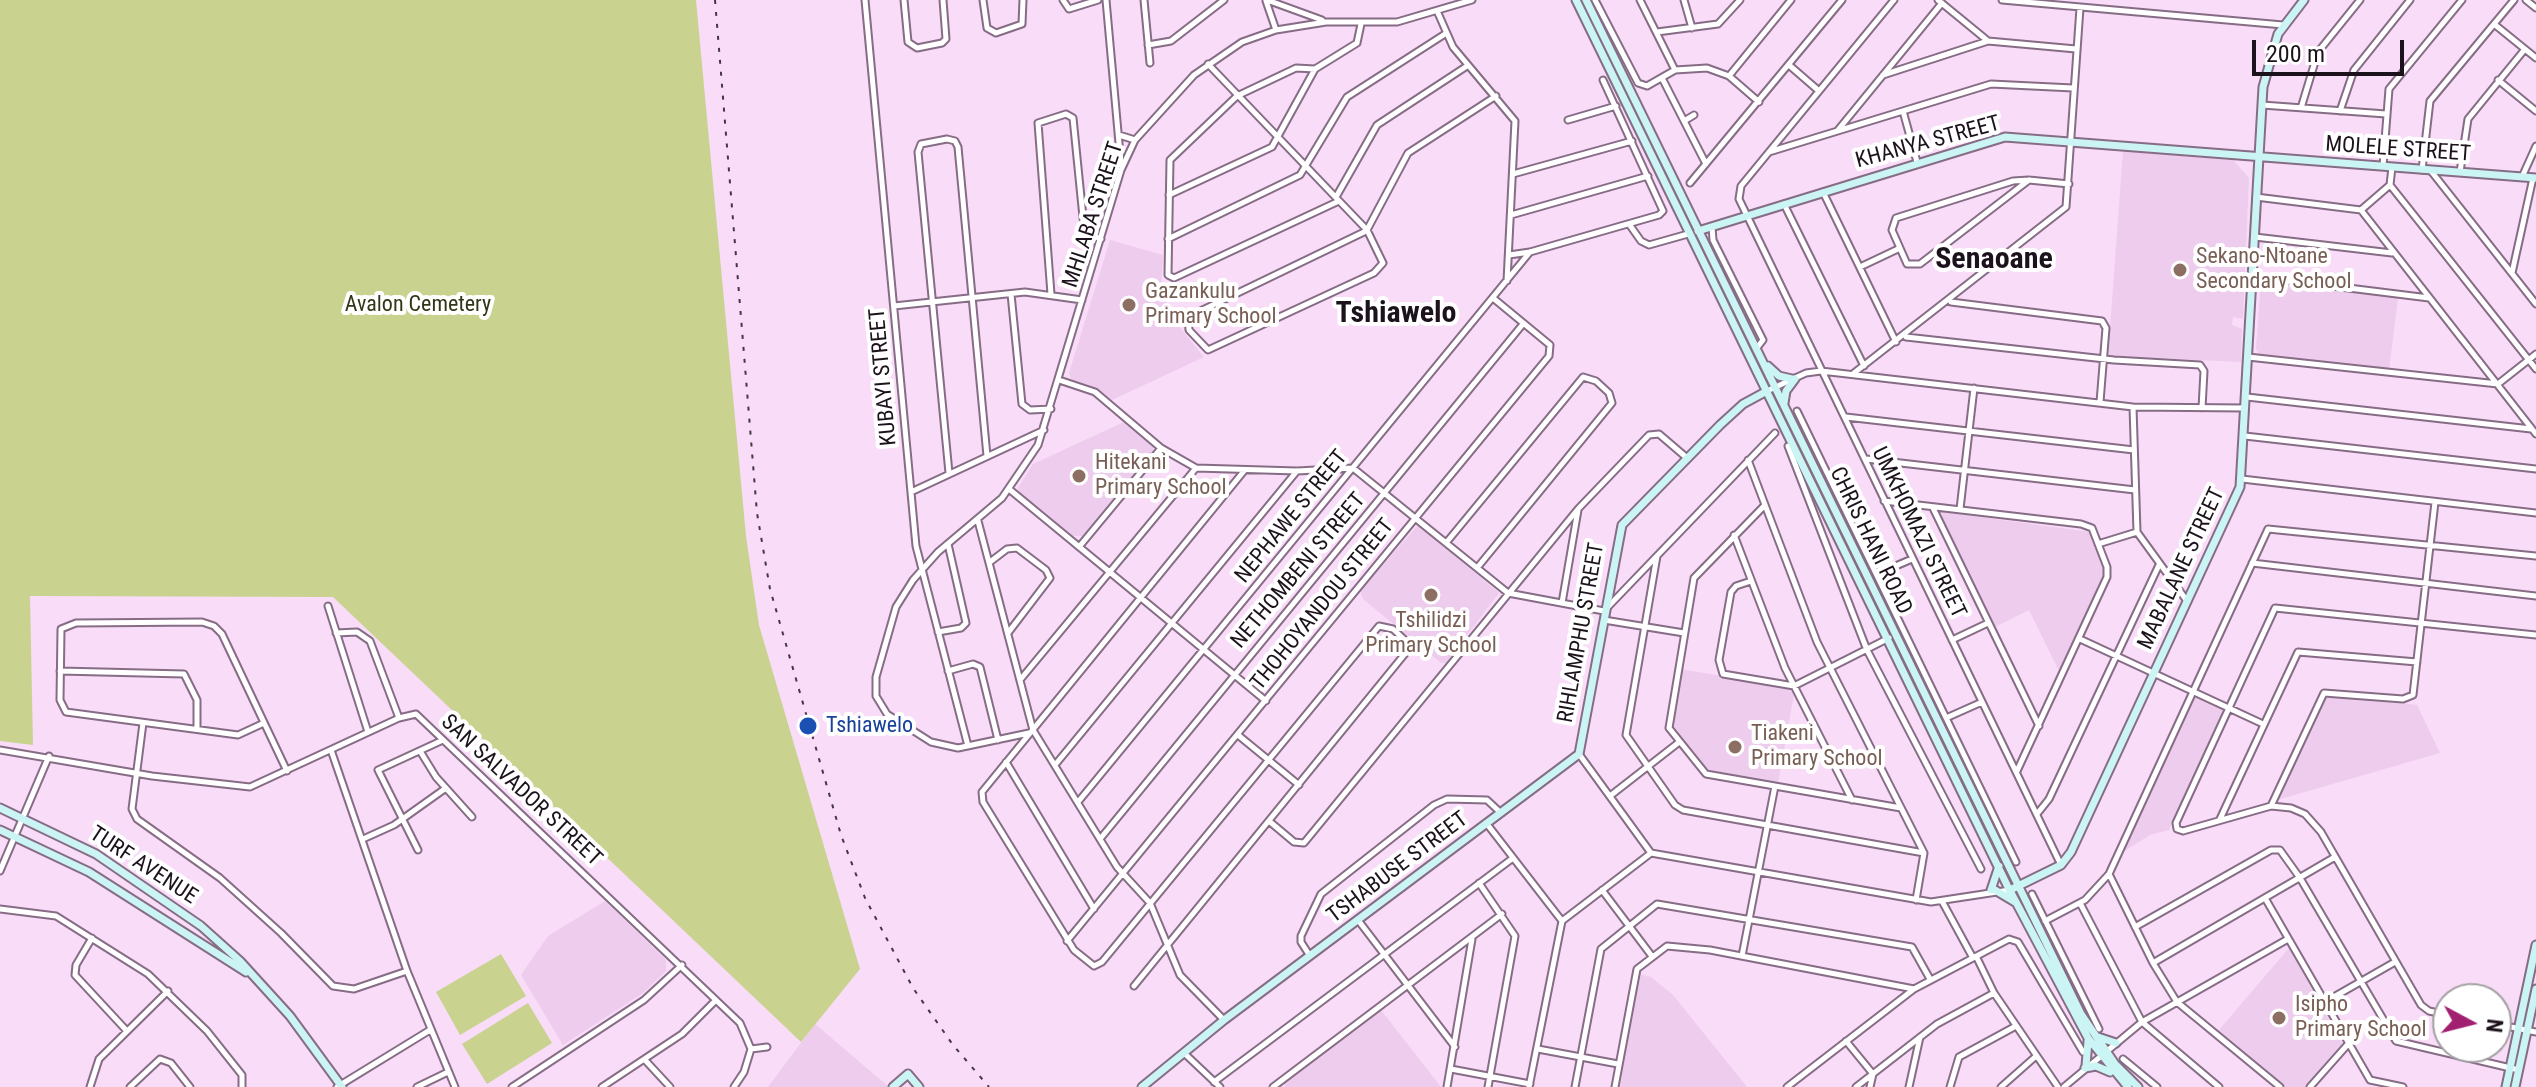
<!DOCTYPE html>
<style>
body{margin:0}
#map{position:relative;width:2536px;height:1087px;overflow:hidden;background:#f8dcf8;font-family:"Roboto Condensed",sans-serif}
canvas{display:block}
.north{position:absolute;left:2432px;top:983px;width:80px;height:80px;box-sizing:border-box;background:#fff;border:2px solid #a4a0a4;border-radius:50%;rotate:97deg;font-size:22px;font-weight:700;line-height:32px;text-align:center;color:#1c121c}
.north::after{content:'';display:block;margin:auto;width:28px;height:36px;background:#a12070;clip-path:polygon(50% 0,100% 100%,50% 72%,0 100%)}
.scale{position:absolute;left:2252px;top:40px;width:152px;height:36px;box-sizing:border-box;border:4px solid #1c121c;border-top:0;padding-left:10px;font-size:24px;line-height:28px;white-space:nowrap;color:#1c121c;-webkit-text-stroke:6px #fff;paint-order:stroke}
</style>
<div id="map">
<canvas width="2536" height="1087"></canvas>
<div class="north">N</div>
<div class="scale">200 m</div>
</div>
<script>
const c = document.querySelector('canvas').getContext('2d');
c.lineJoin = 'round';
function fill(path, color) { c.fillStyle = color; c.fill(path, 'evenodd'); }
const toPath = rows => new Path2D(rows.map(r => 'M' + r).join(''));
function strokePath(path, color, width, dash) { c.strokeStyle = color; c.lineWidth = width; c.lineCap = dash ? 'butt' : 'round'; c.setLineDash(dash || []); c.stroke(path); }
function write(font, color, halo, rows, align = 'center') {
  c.font = font + ' "Roboto Condensed",sans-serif'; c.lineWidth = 8; c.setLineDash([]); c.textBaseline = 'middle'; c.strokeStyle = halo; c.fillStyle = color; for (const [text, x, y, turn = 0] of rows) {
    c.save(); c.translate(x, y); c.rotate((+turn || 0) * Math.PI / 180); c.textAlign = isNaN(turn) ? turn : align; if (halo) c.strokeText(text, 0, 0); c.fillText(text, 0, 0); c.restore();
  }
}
const built = toPath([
 [2123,151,2233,160,2249,178,2243,319,2233,317,2232,325,2242,329,2241,362,2108,356],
 [1110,240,1163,255,1161,290,1174,320,1204,357,1112,400,1097,388,1071,379,1069,373],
 [2261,280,2398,297,2389,370,2259,354,2256,349],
 [1124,422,1153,446,1153,450,1083,536,1073,536,1020,494,1018,488,1033,464],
 [1943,512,2090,532,2104,568,2104,576,2059,671,2029,610,1995,627,1941,516],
 [1418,525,1499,593,1446,663,1441,663,1363,599,1360,591],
 [1680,669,1787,687,1794,694,1778,783,1702,769,1670,725],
 [2331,695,2417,705,2440,753,2277,800,2325,698],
 [2197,697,2221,707,2222,713,2169,830,2150,835,2123,852,2192,700],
 [605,901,666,960,666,971,643,993,563,1045,521,975,548,936],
 [2289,948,2343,1045,2308,1087,2285,1087,2218,1031],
 [1639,974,1651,977,1673,995,1747,1087,1620,1087],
 [1381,1010,1441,1087,1285,1087,1285,1082],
 [815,1024,889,1087,768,1087]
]);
const green = toPath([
 [0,0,696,0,746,536,759,625,860,969,801,1042,333,597,30,596,33,745,0,741],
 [501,954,526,996,460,1035,436,992],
 [528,1003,552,1043,487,1084,462,1044]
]);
const street = toPath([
 [865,0,916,546,968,746],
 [904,0,908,42,917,48,942,43,946,39,943,0],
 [983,0,987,28,996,33,1022,24,1023,0],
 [1063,0,1069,9,1098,0],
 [1106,0,1121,165],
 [1144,0,1150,63],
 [1267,0,1322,20],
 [1595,0,1638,83,1647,86,1675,70,1707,68,1729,76,1759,102],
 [1640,0,1675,70],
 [1684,0,1692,28],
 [1894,0,1741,186,1739,199,2061,865],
 [1938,0,1988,41],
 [2002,0,2283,25],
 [2526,0,2536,8],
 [1266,1,1276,30],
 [1438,13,1453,47,1515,121,1507,281],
 [2494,24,2536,58],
 [1657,32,1718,24,1740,0],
 [1148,45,1171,41,1224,0],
 [1208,64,1367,230,1383,263,1374,273,1208,350,1189,330,1188,317,1364,232,1367,230,1408,153,1496,96],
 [1789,65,1819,91],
 [1883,75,1988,41,2076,49],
 [1729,76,1791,0],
 [1662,78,1706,164],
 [2498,80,2536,111],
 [2262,105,2386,114],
 [2301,108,2318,52,2360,0],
 [1903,111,1917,162],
 [2340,111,2354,70,2410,0],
 [1568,120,1616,106],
 [1684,121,1694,115],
 [1838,130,1942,3],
 [1119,135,1135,140],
 [1769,152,1991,84,2073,88],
 [2383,166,2389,89,2462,0],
 [2422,170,2430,101,2514,0],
 [2431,171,2536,304],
 [2460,172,2468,119,2525,49],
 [1513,174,1632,141],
 [2522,177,2536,146],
 [2029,180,1920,264,1907,264,1892,230,1896,218,2013,181,2029,180,2069,184],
 [1690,183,1842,0],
 [2390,185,2536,369],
 [1823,192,1896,342],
 [1169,195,1272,147,1315,69],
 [1336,197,1377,125,1467,66],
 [2256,197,2361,210,2390,185,2392,167],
 [1339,201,1174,278,1168,275,1170,160,1237,96,1296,68,1315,69,1357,43,1361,24],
 [1784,204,1864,366],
 [2361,210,2536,434],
 [1511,215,1648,176],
 [1629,224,1641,241,1649,245,1688,234],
 [1712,227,1713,240,1763,340,1756,349],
 [2255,237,2392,253],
 [1168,239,1300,175,1347,97,1445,34],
 [1509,255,1530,252,1659,215,1663,211,1603,80],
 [1860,267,1898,249],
 [2512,273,2533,178],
 [2252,276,2429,298],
 [1011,294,1022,404,1030,410,1051,409],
 [1051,294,1038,123,1066,114,1073,118,1084,227,1088,234,1101,239],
 [1951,302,2102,321,2106,328,2100,402],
 [894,306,1025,292,1082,300],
 [1906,337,2114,360,2200,365,2204,371,2202,408],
 [2248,357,2498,384,2536,354],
 [1854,373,2066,207,2080,8],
 [1059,380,1095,392,1161,448,1196,468,1297,471,1353,468,1508,593,1604,611,1775,433],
 [1767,391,1806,373,1821,371,2133,407,2245,408],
 [2247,397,2531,429],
 [2133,407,2137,532,2187,601],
 [1797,411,2016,862],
 [1846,417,2134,450],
 [2245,436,2536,469],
 [1788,446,1867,650,1981,869],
 [1866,459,2135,490],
 [1748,460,1817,642,1924,853,1916,900],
 [949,473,918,152,921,144,947,139,955,141,958,147,987,456],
 [2242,479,2536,513],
 [1009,489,1266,701],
 [911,492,1044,430],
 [1884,501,2081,524,2092,528,2107,567,2107,577,2017,771],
 [1765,505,1694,578,1669,728,1706,774,1901,808],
 [1933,508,2039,726],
 [1960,509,1974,388],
 [978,521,1033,730,1117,867,1150,903,1180,975,1224,1020],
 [1734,535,1785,668,1852,800],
 [1446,543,1583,377,1596,381,1609,393,1612,403,1477,568],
 [2098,544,2137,532],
 [1079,547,1161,448],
 [1657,556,1626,735,1675,805,1683,810,1924,853],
 [990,562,1007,549,1017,548,1046,570,1050,578,1008,633],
 [2252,563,2536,596],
 [1877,574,1912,559],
 [1751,581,1736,586,1731,592,1719,660,1723,674,1794,686,1889,638],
 [1562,603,1578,510],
 [328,606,368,732],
 [1604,620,1684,633],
 [938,632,961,628,966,623,948,544],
 [336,633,357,632,370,641,399,718],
 [2080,639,2263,724],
 [1952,640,1988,623],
 [60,671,184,674,197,700,197,729],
 [948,671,973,664,980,667,998,740],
 [1020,680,1196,468],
 [1946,718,1982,702],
 [143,723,132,809,137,819,220,878,281,933,333,986,354,989,407,971],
 [264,723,238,735,66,712,60,700,61,629,76,623,202,622,214,626,222,634,287,771],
 [1029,733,958,748,931,742,887,714,876,696,876,677,896,607,913,580,938,552,1002,498,1038,445,1121,170,1135,140,1194,75,1242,42,1276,30,1326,22,1397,22,1472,0],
 [1238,735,1299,785],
 [0,750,152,776,250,787,399,718,416,714,740,1023,751,1049,744,1072,734,1087],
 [331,750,407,971,455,1087],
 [420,751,436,777,472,817],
 [1579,754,1651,853],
 [1006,762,1094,909],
 [1055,765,1297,471],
 [1610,796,1678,743],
 [1078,802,1530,252],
 [2271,806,2324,693,2403,699,2413,695,2435,502],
 [2037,814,2049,799,2159,565],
 [2220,819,2298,652,2417,662],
 [1269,821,1294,842,1304,843,1578,509,1649,435,1659,434,1687,458],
 [1487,824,1562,921],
 [363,839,394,825,446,788],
 [1100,839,1523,324],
 [418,850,378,770,443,740],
 [0,871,49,756],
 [2109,874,2153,963,2177,1002,2280,1087],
 [1479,883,1515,936,1488,1087],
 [1602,890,1651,955],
 [2032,894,2099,1029],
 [2265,898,2370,1080,2403,1087],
 [1943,903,1973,958],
 [2080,903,2142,1022,2219,1087],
 [0,909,56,916,148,974,207,1031,242,1075,242,1087],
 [1358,920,1455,1047],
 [2045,921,2085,900,2109,874,2268,529,2536,556],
 [2135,927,2271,850,2280,850,2300,878,2396,1041,2519,1070],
 [92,938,76,965,75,975,126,1030],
 [1067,941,1549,356,1550,345,1493,298],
 [1310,956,1301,942,1301,936,1321,894,1434,805,1447,799,1487,800,1501,813],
 [1742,956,1775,786],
 [1976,956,1994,993,2058,1087],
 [2153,963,2335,857],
 [1134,986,1408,650,1408,643,1393,629,1379,626,1102,962,1094,966,1074,950,983,802,982,792,1244,471],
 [2325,1002,2395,962],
 [2448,1015,2429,1011,2421,1005,2321,832,2305,814,2291,808,2271,806,2183,831,2177,829,2176,823,2275,608,2536,635],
 [2496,1024,2536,1032],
 [1846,1041,1873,1074,1870,1087],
 [751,1049,767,1047],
 [1538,1049,1618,1064],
 [1184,1053,1220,1087],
 [2123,1059,2157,1087],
 [645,1060,670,1087],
 [1451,1069,1530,1084],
 [1214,1082,1513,858],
 [90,1087,99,1059,168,991],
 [130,1087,160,1059,171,1063,190,1087],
 [337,1087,430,1030],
 [417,1087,448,1072],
 [512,1087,644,1000,682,965],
 [602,1087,682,1034,716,1000],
 [1273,1087,1502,914],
 [1447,1087,1472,939],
 [1529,1087,1562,921,1651,853,1931,902,2010,890],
 [1575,1087,1601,949,1657,904,1912,947,1930,979],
 [1615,1087,1637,969,1667,946,1710,950,1914,989],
 [1787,1087,1914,989,2009,939,2018,942,2083,1052],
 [1856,1087,1937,1024,1994,993],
 [1909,1087,1920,1037],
 [1950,1087,1959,1057,2016,1026],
 [2001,1087,2035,1057],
 [2064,1087,2142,1022,2288,939],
 [2310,1087,2349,1043]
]);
const secondary = toPath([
 [1576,0,2008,887,2088,1038,2128,1087],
 [1586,0,2081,1014,2115,1064,2138,1087],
 [1698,231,2005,137,2536,178],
 [1768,366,1779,376,1792,379],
 [1784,403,1786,391,1795,379],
 [0,808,96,854,201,926,240,961,290,1016,342,1087],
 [0,830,89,872,246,972],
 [1991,890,1999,866],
 [1995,890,2015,902],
 [2010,890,2061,865,2071,852,2240,487,2263,87,2278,34,2304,0],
 [2098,1037,2116,1043],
 [2086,1066,2088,1041],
 [2085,1068,2096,1066,2110,1072],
 [893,1087,908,1074,919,1087],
 [1142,1087,1224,1020,1579,754,1622,525,1720,425,1743,404,1767,391],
 [2506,1087,2536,945],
 [2515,1087,2536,989]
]);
const rail = toPath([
 [715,0,757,513,770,589,841,835,865,898,913,988,953,1045,989,1087]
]);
const markers = [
 [2180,270,8,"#8d6e63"],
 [1129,305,8,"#8d6e63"],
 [1079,476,8,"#8d6e63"],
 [1431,595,8,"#8d6e63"],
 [808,726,10,"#1a4fb4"],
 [1735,747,8,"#8d6e63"],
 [2279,1018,8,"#8d6e63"]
];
const streetNames = [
 ["KHANYA STREET",1928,143,-15],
 ["MOLELE STREET",2398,150,4],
 ["MHLABA STREET",1094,215,-72],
 ["KUBAYI STREET",884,377,-95],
 ["NEPHAWE STREET",1292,517,-51],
 ["UMKHOMAZI STREET",1918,533,64],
 ["CHRIS HANI ROAD",1870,541,64],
 ["MABALANE STREET",2182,569,-65],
 ["NETHOMBENI STREET",1299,571,-50],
 ["THOHOYANDOU STREET",1323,605,-51],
 ["RIHLAMPHU STREET",1582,633,-80],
 ["SAN SALVADOR STREET",521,791,43],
 ["TURF AVENUE",143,866,33],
 ["TSHABUSE STREET",1398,868,-37]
];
const educationNames = [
 ["Sekano-Ntoane",2196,257],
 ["Secondary School",2196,282],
 ["Gazankulu",1145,292],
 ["Primary School",1145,317],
 ["Hitekani",1095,463],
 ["Primary School",1095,488],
 ["Tshilidzi",1431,621,"center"],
 ["Primary School",1431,646,"center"],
 ["Tiakeni",1751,734],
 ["Primary School",1751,759],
 ["Isipho",2295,1005],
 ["Primary School",2295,1030]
];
const parkNames = [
 ["Avalon Cemetery",418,305]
];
const transitNames = [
 ["Tshiawelo",826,726]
];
const districtNames = [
 ["Senaoane",1994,260],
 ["Tshiawelo",1396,314]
];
fill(built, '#eecced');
fill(green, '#c9d38f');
strokePath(street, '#866c85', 9);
strokePath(secondary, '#866c85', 11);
strokePath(street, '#fff', 5);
strokePath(secondary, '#cbf4f4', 7);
strokePath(rail, '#443744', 2, [4, 8]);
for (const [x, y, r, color] of markers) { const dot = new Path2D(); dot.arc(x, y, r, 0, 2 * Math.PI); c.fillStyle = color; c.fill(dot); strokePath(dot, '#fff', 3); }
write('22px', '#1c121c', '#fff', streetNames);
write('22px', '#785e54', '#fff', educationNames, 'left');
write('22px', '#323616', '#fff', parkNames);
write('22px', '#164399', '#fff', transitNames, 'left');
write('bold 30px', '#1c121c', '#fff', districtNames);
</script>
